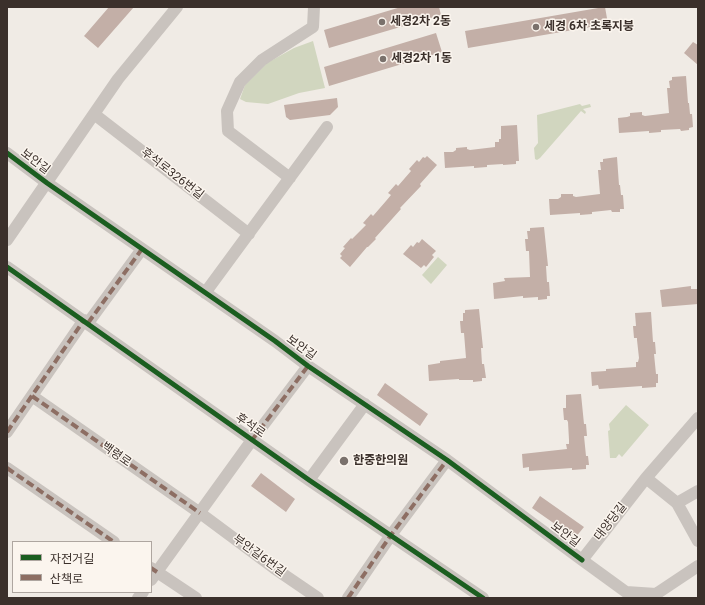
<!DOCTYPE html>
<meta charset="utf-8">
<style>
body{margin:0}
#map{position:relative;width:705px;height:605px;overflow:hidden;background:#f0ebe5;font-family:Roboto,"Noto Sans KR",sans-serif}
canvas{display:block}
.frame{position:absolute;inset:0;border:8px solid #3b302b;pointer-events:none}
.legend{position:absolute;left:12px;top:541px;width:140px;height:52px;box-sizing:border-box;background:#fbf5ee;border:1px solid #aea6a0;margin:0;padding:5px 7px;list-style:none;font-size:12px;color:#3b302b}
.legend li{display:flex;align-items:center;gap:8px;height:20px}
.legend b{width:20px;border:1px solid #aea6a0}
</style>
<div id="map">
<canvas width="705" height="605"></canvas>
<div class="frame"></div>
<ul class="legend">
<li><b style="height:5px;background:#1b5e20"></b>자전거길</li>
<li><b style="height:5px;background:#8d6e63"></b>산책로</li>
</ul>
</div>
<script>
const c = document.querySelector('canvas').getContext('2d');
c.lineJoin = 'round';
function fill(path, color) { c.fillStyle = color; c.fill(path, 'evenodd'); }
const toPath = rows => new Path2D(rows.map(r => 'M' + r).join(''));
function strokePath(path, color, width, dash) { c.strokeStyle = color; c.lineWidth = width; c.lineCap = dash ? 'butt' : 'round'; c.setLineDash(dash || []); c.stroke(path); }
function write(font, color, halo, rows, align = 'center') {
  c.font = font + ' Roboto,"Noto Sans KR",sans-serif'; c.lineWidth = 3; c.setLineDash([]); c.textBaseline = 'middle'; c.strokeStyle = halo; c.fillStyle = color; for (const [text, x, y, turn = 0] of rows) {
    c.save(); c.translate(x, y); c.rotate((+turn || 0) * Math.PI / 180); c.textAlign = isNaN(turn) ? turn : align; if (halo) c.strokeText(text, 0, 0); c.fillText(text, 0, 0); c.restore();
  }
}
const green = toPath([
 [313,41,325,88,299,93,268,104,246,102,240,99,245,85,267,63,294,48],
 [580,104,582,106,590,104,591,107,583,109,586,112,585,114,581,111,540,158,537,160,535,159,534,148,538,143,537,115],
 [438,257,447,265,431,284,422,275],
 [626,405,649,425,622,457,619,454,616,458,610,458,608,431,610,430,609,424]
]);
const building = toPath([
 [109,7,134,7,98,48,84,36],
 [401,7,439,7,441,15,329,48,324,30],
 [604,7,605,7,608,24,468,48,465,31],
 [436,33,442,52,329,86,324,67],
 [693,42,698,45,698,65,684,53],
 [686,76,688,103,689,103,690,114,692,114,693,127,689,128,689,130,681,131,680,129,661,130,661,132,649,133,649,131,619,133,618,118,627,117,630,116,630,113,642,112,642,115,645,116,669,113,667,88,670,88,669,81,672,80,672,77],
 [337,98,338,107,330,115,290,120,286,117,284,105],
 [517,125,519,161,516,161,516,164,503,165,503,164,487,165,487,167,474,168,474,166,445,168,444,152,453,152,456,150,456,148,467,147,467,149,470,150,495,147,495,142,499,142,499,139,501,139,501,126],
 [427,156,437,165,420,184,421,186,400,208,401,209,375,238,376,239,368,247,367,247,350,267,340,258,342,256,340,254,345,248,343,247,351,238,352,239,366,225,363,223,371,214,373,216,386,201,391,195,388,193,396,184,398,186,411,171,409,169,417,160,419,162,423,157,425,158],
 [617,157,619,185,620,185,621,195,623,195,624,209,620,209,620,212,612,212,611,210,592,212,592,214,580,215,580,213,550,215,549,199,558,199,561,197,561,194,573,194,573,196,576,197,600,194,598,170,601,170,600,162,603,162,603,159],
 [544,227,548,266,546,266,547,282,549,282,550,296,547,296,547,299,538,300,538,297,523,298,523,296,494,299,493,283,505,281,504,278,530,277,529,251,526,251,525,239,528,239,527,231,530,231,530,228],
 [422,239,436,251,432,255,434,257,426,267,424,265,421,268,403,254,411,245,413,247,417,242,419,243],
 [691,286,691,289,698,289,698,304,662,307,660,290],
 [479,309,483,348,481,348,482,364,484,364,486,378,482,378,482,381,473,382,473,380,459,380,459,379,429,381,428,365,440,363,440,361,466,358,464,333,461,333,460,321,463,321,463,313,465,313,465,310],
 [651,312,653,342,655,342,656,354,654,354,656,374,658,374,658,383,656,383,656,387,642,388,642,386,599,389,598,385,592,386,591,372,606,371,606,369,636,367,636,362,638,362,639,358,637,340,637,338,634,338,633,326,636,326,635,313],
 [385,383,428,414,420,426,377,395],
 [581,394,584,424,586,424,587,436,584,436,586,456,588,456,589,465,586,465,586,469,572,470,572,468,529,471,529,467,523,468,522,454,567,449,566,444,569,444,569,440,568,422,567,420,564,420,563,408,566,408,566,395],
 [261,473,295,499,286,512,251,486],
 [540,496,584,527,575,538,532,508]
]);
const minor = toPath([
 [94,114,249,234],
 [7,153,47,183,275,341,308,366,447,460,582,560],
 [290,178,228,131,227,111,240,82,262,60,313,27,314,7],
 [7,240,118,79,177,7],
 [7,267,309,480,483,598],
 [205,293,327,127],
 [88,323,142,249],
 [32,396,200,513,274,568,318,598],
 [698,418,646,478,582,560,626,592,656,594,698,566],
 [7,432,84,320],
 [7,468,114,542],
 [646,478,677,503,698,541],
 [309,480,365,404],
 [677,503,698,491],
 [151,568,196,598],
 [151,580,252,440,308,366],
 [138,598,143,592],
 [348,598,391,535,447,460]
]);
const quiet = toPath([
 [88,323,142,249],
 [32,396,200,513],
 [7,432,84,320],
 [252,440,308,366],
 [7,468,114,542],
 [151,568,157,572],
 [348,598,391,535,447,460]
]);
const cycleway = toPath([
 [7,153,47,183,275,341,308,366,447,460,582,560],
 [7,267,309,480,483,598]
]);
const markers = [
 [382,22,4,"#7a716c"],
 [536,27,4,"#7a716c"],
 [383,59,4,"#7a716c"],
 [344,461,5,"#7a716c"]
];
const poiNames = [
 ["세경2차 2동",390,22],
 ["세경 6차 초록지붕",544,27],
 ["세경2차 1동",391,59],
 ["한중한의원",353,461]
];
const streetNames = [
 ["보안길",35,162,37],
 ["후석로326번길",172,174,38],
 ["보안길",301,348,36],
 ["후석로",250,426,35],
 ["백령로",116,455,35],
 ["대양당길",611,522,-52],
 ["보안길",565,535,37],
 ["부안길6번길",259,556,36]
];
fill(green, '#d1d6bf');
fill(building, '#c3afa7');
strokePath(minor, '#c9c3be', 12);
strokePath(quiet, '#8d6e63', 4, [8, 4]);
strokePath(cycleway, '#1b5e20', 5);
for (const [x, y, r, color] of markers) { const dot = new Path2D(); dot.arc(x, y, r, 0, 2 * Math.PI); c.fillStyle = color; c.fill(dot); strokePath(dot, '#fbf5ee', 1.5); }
write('bold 12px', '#3b302b', '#fbf5ee', poiNames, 'left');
write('12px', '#3b302b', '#fbf5ee', streetNames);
</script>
